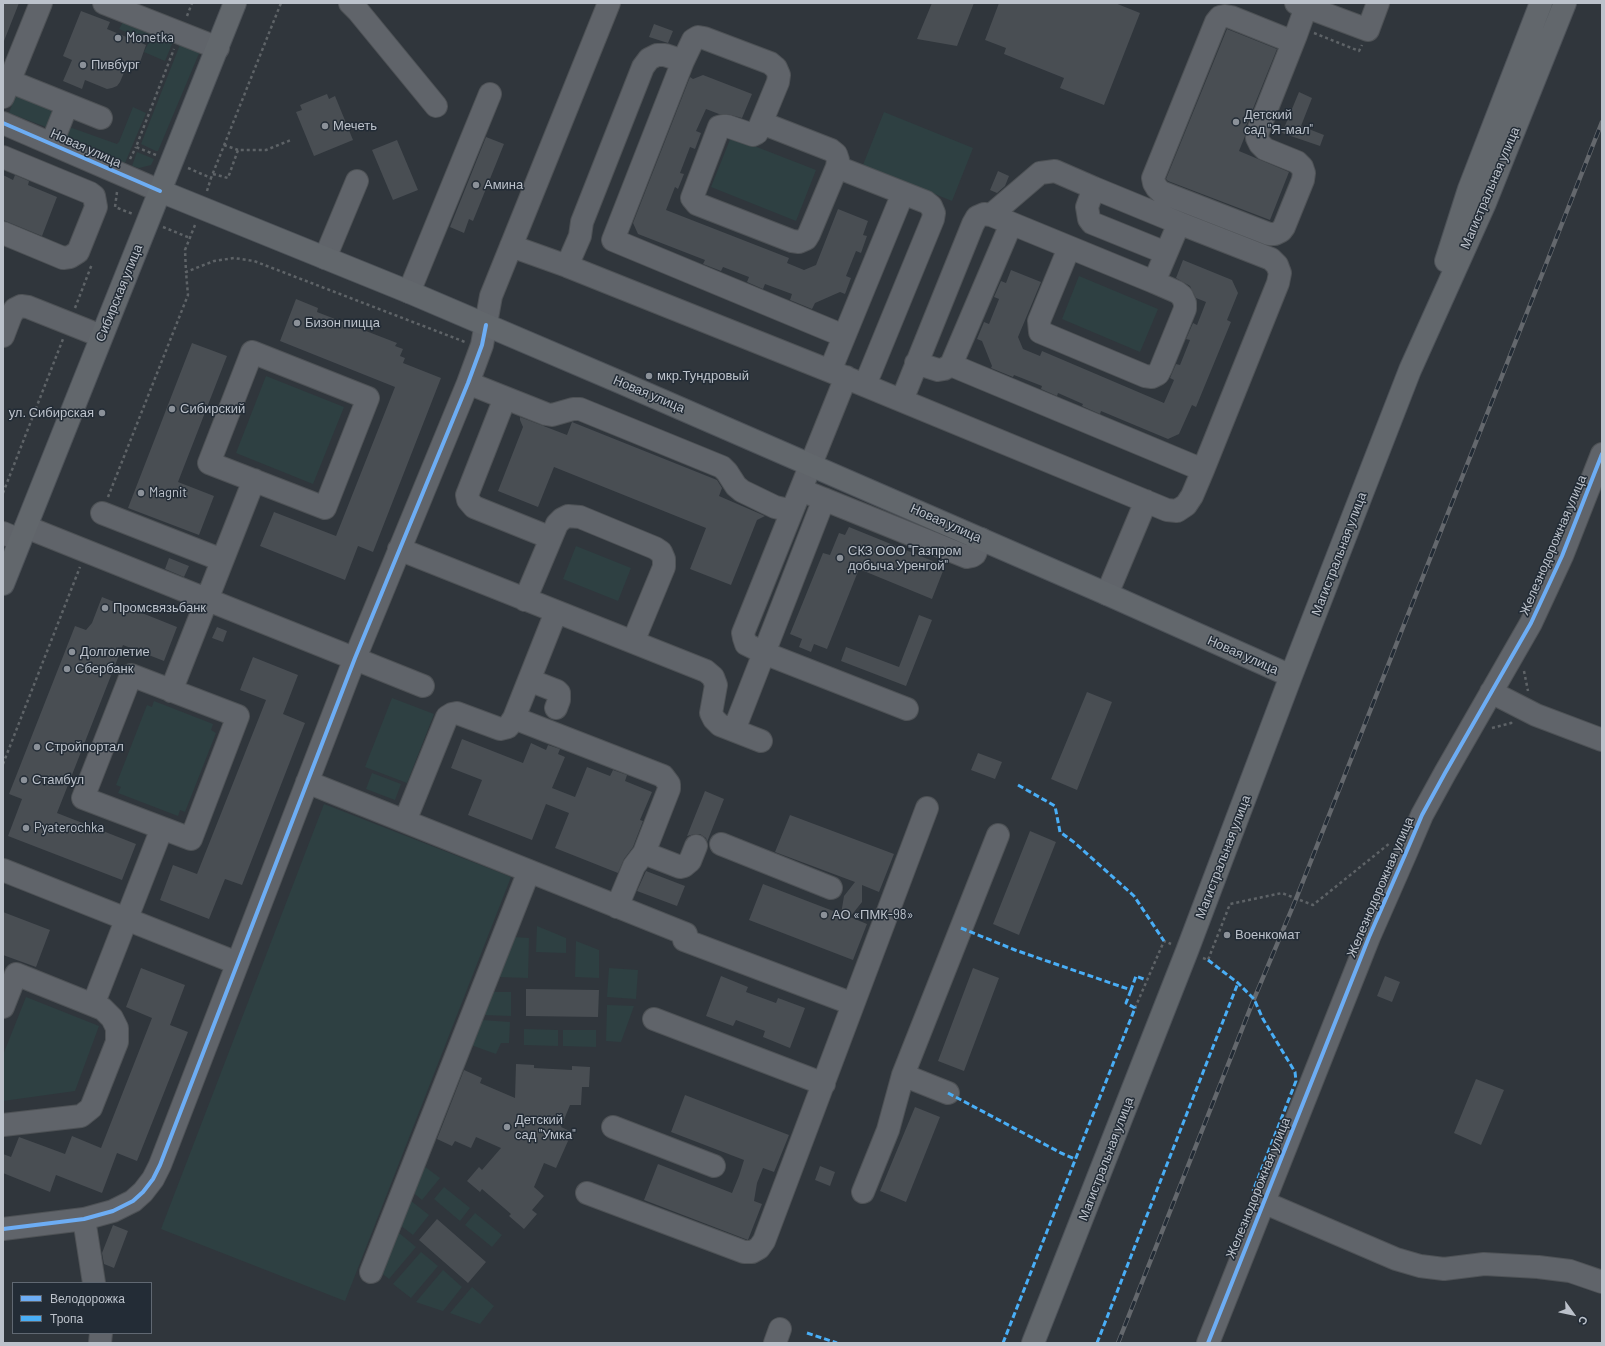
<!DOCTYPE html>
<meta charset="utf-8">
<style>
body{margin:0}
#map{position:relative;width:1605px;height:1346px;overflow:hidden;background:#30363c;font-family:Barlow,sans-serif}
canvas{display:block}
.frame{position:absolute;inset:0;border:4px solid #bcc2cb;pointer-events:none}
.legend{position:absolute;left:12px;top:1282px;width:140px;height:52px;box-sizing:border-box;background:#232c36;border:1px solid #606872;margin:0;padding:5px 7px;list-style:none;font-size:12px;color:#bcc2cb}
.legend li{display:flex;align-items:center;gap:8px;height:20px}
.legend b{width:20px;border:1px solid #606872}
.north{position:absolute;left:1553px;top:1294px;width:40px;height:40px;-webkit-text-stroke:3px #232c36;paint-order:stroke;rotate:123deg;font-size:11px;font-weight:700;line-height:16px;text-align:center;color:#bcc2cb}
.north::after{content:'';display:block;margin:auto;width:14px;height:18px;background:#bcc2cb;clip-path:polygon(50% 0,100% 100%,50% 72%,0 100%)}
</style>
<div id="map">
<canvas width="1605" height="1346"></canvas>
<div class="frame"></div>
<ul class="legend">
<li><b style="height:5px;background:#6dadf4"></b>Велодорожка</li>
<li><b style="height:5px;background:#49aef6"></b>Тропа</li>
</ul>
<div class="north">С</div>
</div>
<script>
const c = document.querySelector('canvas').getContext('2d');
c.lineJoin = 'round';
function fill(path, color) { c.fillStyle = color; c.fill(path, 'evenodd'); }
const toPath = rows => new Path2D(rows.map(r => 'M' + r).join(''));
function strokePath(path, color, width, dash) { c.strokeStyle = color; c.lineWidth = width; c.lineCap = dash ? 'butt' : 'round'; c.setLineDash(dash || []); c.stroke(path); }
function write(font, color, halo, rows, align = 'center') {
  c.font = font + ' Barlow,sans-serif'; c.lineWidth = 3; c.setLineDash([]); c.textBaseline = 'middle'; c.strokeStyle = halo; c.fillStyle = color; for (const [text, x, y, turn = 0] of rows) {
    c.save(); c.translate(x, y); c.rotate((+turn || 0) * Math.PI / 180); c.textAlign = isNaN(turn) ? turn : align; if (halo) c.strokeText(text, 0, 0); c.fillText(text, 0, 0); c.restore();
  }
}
const green = toPath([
 [126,17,175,37,165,61,144,52,149,42,119,29],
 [183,37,200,51,158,151,156,151,141,144],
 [16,94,48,108,55,116,51,124,46,127,9,113],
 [133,107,146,113,125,163,67,137,66,130,72,128,117,144,119,142],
 [884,112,973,148,952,201,863,165],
 [731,137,816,170,796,221,711,187],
 [137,152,154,159,151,165,139,168,132,166],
 [1079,276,1158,309,1140,352,1062,319],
 [266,376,344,407,313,484,236,453],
 [576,546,631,568,618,601,563,579],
 [392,698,434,714,407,783,365,767],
 [154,701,213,724,211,730,216,733,185,812,180,810,178,816,118,793,121,787,116,785,147,705,152,707],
 [372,773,401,784,395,800,366,789],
 [324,804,511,877,345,1301,161,1229],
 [537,926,566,938,566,953,536,952],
 [513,937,529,938,528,978,497,977],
 [576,941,599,950,599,978,575,977],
 [609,968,638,970,636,999,607,997],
 [492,992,511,992,511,1016,483,1015],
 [26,997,99,1026,75,1091,3,1101,3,1055],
 [607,1005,634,1006,621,1042,606,1041],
 [482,1020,510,1022,509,1043,501,1043,496,1054,471,1045],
 [524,1029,558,1030,558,1046,524,1045],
 [563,1030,596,1030,596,1047,563,1046],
 [420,1163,440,1178,422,1200,409,1189],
 [444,1187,470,1208,460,1221,434,1199],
 [406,1197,429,1215,413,1235,396,1222],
 [475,1213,502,1235,492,1247,465,1225],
 [393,1228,416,1247,389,1279,376,1269],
 [421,1252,438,1266,411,1298,393,1284],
 [443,1270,462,1287,443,1311,416,1302],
 [472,1287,494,1306,480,1324,450,1313]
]);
const building = toPath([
 [3,3,19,3,4,41,3,41],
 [932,3,974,3,957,46,917,39],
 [999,3,1115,3,1140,13,1104,105,1060,88,1064,78,1004,54,1006,48,985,40],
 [81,11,110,22,107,29,146,45,139,65,129,61,120,82,117,86,112,88,107,89,85,80,82,89,63,81,72,60,63,56],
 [654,24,673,31,668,43,649,37],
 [1227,29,1277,49,1246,126,1245,136,1239,151,1289,172,1270,220,1168,181,1166,179],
 [703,75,752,94,742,118,727,114,719,114,706,109,696,131,701,133,695,149,690,147,680,173,684,174,678,189,675,187,666,210,789,258,787,263,804,270,816,265,838,209,868,221,863,235,867,236,861,253,856,251,846,276,851,278,845,294,840,292,815,303,812,309,790,300,792,294,765,284,763,289,747,282,749,277,723,267,721,271,703,264,705,260,638,234,633,223,690,77,693,79],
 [1299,92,1312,98,1301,126,1324,135,1320,146,1282,133],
 [327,94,329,99,335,96,353,140,314,156,296,112,302,110,300,105],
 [486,137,504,144,473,221,469,219,464,233,450,227],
 [397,140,418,190,393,200,372,150],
 [998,171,1009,176,1005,186,997,193,990,190],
 [3,175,13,180,15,175,29,181,28,185,57,197,42,236,3,220],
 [1183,260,1232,280,1238,293,1227,320,1231,322,1196,407,1192,405,1179,434,1168,439,1101,411,1100,414,1082,406,1083,404,1058,393,1057,396,1041,389,1042,386,1014,375,1013,377,991,368,992,366,982,341,977,339,984,322,989,324,999,299,994,297,1001,281,1006,283,1011,270,1041,282,1018,337,1023,349,1040,356,1042,351,1164,403,1174,380,1170,378,1176,364,1180,365,1190,340,1186,339,1193,323,1197,325,1206,302,1196,298,1190,286,1176,278],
 [296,299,318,308,317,312,397,343,395,346,403,349,400,356,405,358,403,363,441,378,373,552,358,546,345,580,260,546,274,512,336,536,395,387,280,341],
 [192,343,227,356,178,482,214,496,199,535,128,508],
 [520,417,567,435,572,422,717,480,722,488,719,496,765,516,757,520,731,585,690,569,706,528,554,467,538,507,498,491,523,427,520,420],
 [849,527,945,566,932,599,859,569,827,649,814,644,811,652,799,647,802,639,790,634,823,553,830,555,839,533,845,535],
 [169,558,189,566,184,577,165,569],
 [102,597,177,627,164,661,123,645,57,813,136,844,122,880,8,836,22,799,9,794,75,626,86,630,92,623],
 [919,615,932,620,906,686,841,661,846,647,899,667],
 [217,627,227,631,223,642,212,638],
 [253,657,298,675,283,714,305,723,242,885,225,879,209,919,160,900,173,865,197,874,266,700,240,690],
 [1087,692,1112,702,1077,790,1051,779],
 [462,739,523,763,531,743,546,750,548,745,560,749,558,754,565,757,552,788,575,797,587,767,610,776,613,770,627,775,625,781,652,792,640,820,643,821,633,847,624,859,618,873,555,848,569,813,546,804,532,840,468,815,482,780,451,768],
 [978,753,1002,762,995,779,971,770],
 [705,791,724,799,707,842,706,838,700,834,695,834,687,836],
 [790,815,894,854,879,892,862,885,862,902,850,917,867,924,853,960,749,920,763,884,841,914,844,896,855,882,775,852],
 [1030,831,1056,842,1019,935,993,924],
 [646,871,685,886,677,906,637,891],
 [3,912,50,930,36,967,3,955],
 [141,968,185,985,170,1025,188,1032,137,1161,117,1153,102,1193,56,1175,50,1192,3,1173,3,1154,11,1157,19,1137,65,1154,72,1136,101,1148,152,1018,126,1007],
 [973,968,999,978,964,1071,938,1061],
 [721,976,748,987,746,992,776,1003,778,998,805,1008,790,1048,763,1037,765,1031,736,1020,733,1026,706,1016],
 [1385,976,1400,982,1392,1002,1377,996],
 [526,989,599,990,598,1017,526,1016],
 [516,1064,534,1065,534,1068,572,1070,572,1066,590,1067,589,1087,582,1087,581,1105,570,1105,561,1127,572,1132,556,1168,544,1163,534,1187,544,1196,532,1210,537,1214,524,1229,509,1216,511,1214,482,1189,480,1192,467,1181,479,1167,482,1170,501,1148,476,1137,471,1148,455,1141,452,1146,437,1139,464,1070,482,1078,480,1083,515,1098],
 [1476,1079,1504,1090,1481,1145,1454,1133],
 [685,1095,789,1135,774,1172,763,1168,757,1183,754,1201,762,1204,748,1240,644,1200,658,1164,732,1193,739,1176,744,1160,671,1132],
 [915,1107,940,1117,906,1202,880,1191],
 [820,1166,835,1172,830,1186,815,1180],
 [437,1219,486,1262,468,1283,419,1240],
 [113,1225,128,1231,114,1268,104,1264,102,1253]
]);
const path = toPath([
 [187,16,192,3],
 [1314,33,1359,51,1362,45],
 [224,145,238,150],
 [156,155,136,147,174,49],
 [130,159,136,147],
 [188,168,211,178,281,3],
 [213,174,228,178,238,150,266,150,291,140],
 [207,191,211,178],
 [117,192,115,207,133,214],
 [195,225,185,250,186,272,214,261,234,258,254,261,465,342],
 [163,227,190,238],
 [75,308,92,264],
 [3,493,63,339],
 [108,497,188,295,186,272],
 [1524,671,1528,691],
 [1492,728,1511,723,1512,722],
 [3,764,80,567],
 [1203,958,1208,960,1230,904,1282,893,1313,905,1390,843],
 [1135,1008,1164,941,1171,944]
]);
const minor = toPath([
 [104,3,218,48],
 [350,3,358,11,436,106],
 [1296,3,1368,30,1378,3],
 [1293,42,1231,17,1225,16,1220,17,1216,22,1153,178,1154,183,1157,188,1161,192,1269,234,1275,234,1281,231,1284,227,1303,180,1304,173,1302,167,1297,162,1265,149,1260,144,1257,138,1258,131,1296,35,1306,7],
 [9,81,101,118],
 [3,97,41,3],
 [3,123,160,191],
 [762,123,831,150,836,154,838,160,837,167,809,234,806,239,799,242,792,241,697,204,692,198,719,127,723,126,727,126,753,135,757,133,778,82,779,75,776,68,770,63,704,38,698,37,693,40,683,61,613,240,844,336],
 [52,143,67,105],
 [3,157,90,193,94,196,96,207,78,252,70,257,63,258,3,233],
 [837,167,926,202,931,206,934,213,933,219,865,385],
 [1094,188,1179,223],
 [991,215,1040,173,1055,171,1094,188,1087,207,1089,219,1092,223,1166,253],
 [511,246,567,266,830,371,1167,510,1177,511,1186,505,1192,496,1203,470,1278,283,1280,273,1277,265,1271,259,1179,223,1154,282,991,215,984,214,977,217,973,224,902,400],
 [1069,248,1039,321,1040,332,1145,376,1152,377,1158,374,1161,368,1185,309,1185,303,1182,296,1177,292,1154,282],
 [325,258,357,181],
 [567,266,580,236,582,222,643,67,649,59,657,55,665,55,683,61],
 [409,292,490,94],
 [3,336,11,315,15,309,21,306,28,307,101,336],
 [252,352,368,398,325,508,209,463,252,352],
 [916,363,938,370,944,369,951,365,1011,224],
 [951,365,1203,470],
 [830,371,903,193],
 [846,377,743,633,744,638,746,644,764,653,907,709],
 [468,383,546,414,552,415,573,409,580,409,722,467,727,472,736,486,742,491,775,507,792,511],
 [505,398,467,495,468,500,474,507,551,538],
 [811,494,967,557,972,556,975,554,981,539],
 [102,513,222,560],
 [26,527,423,686],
 [3,533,20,540],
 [399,549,706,671,713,677,716,685,711,713,714,719,720,725,761,741],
 [1107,594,1146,501],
 [525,600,557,524,562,519,568,516,580,517,655,548,661,552,664,559,664,567,633,642],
 [556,612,514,718,663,776,669,784,669,789,644,853,634,866,617,907],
 [131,675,238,716,191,839,83,798,131,675],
 [529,680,557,691,559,693,559,700,556,708],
 [171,691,254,480],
 [1491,692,1536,715,1602,740],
 [734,730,824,499],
 [307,782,686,934],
 [405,821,447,717,452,714,457,713,500,729,508,727,514,718],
 [721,844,831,888],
 [644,853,680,867,684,866,690,861,696,846],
 [3,870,237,963],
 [684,940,853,1004],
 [93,1005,162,828],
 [3,1007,16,974,103,1009,112,1018,117,1028,117,1042,91,1108,81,1116,3,1125],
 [654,1019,824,1084],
 [903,1075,948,1093],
 [613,1127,714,1166],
 [863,1192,888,1130,903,1075,998,835],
 [587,1193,744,1252,752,1252,759,1248,764,1241,927,808],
 [1263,1202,1396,1259,1420,1266,1444,1269,1484,1264,1538,1267,1570,1271,1602,1282],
 [84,1219,94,1283],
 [3,1229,84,1219,113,1211,133,1201,143,1192,153,1179,160,1165,355,658,468,383,482,345,491,296,609,3],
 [371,1272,529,871],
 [100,1343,101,1333],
 [775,1343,780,1329],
 [1208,1343,1369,937,1405,855,1422,815,1445,773,1531,623,1562,556,1602,454]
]);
const major = toPath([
 [160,191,409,292,622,383,1107,594,1291,676],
 [1446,261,1469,189,1541,3],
 [3,584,235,3],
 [1033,1343,1187,951,1291,676,1410,370,1485,203,1565,3]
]);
const rail = toPath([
 [1118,1343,1254,999,1296,899,1602,122]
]);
const quiet = toPath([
 [1018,785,1055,806,1060,832,1075,843,1134,896,1164,941],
 [961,928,1015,950,1131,990,1136,976,1146,980],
 [1208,960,1238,983,1254,999,1263,1019,1295,1072,1296,1081,1253,1191],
 [948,1093,1061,1153,1075,1159],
 [807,1333,837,1343],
 [1003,1343,1135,1008,1126,1003,1131,990],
 [1097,1343,1238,983]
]);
const cycleway = toPath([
 [3,123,160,191],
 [3,1229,84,1219,113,1211,133,1201,143,1192,153,1179,160,1165,355,658,468,383,482,345,486,325],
 [1208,1343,1369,937,1405,855,1422,815,1445,773,1531,623,1562,556,1602,454]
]);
const markers = [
 [118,38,4,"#8b9199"],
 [83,65,4,"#8b9199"],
 [1236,122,4,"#8b9199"],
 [325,126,4,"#8b9199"],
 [476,185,4,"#8b9199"],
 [297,323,4,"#8b9199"],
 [649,376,4,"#8b9199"],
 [172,409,4,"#8b9199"],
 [102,413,4,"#8b9199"],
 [141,493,4,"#8b9199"],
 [840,558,4,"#8b9199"],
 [105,608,4,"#8b9199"],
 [72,652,4,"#8b9199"],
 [67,669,4,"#8b9199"],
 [37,747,4,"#8b9199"],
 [24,780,4,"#8b9199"],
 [26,828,4,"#8b9199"],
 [824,915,4,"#8b9199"],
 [1227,935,4,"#8b9199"],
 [507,1127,4,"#8b9199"]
];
const poiNames = [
 ["Monetka",126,38],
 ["Пивбург",91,65],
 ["Детский",1244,115],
 ["сад \"Я-мал\"",1244,130],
 ["Мечеть",333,126],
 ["Амина",484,185],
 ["Бизон пицца",305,323],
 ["мкр.Тундровый",657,376],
 ["Сибирский",180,409],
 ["ул. Сибирская",94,413,"right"],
 ["Magnit",149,493],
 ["СКЗ ООО \"Газпром",848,551],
 ["добыча Уренгой\"",848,566],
 ["Промсвязьбанк",113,608],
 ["Долголетие",80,652],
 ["Сбербанк",75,669],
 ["Стройпортал",45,747],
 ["Стамбул",32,780],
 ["Pyaterochka",34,828],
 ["АО «ПМК-98»",832,915],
 ["Военкомат",1235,935],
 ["Детский",515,1120],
 ["сад \"Умка\"",515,1135]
];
const streetNames = [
 ["Новая улица",86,148,24],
 ["Магистральная улица",1490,188,-67],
 ["Сибирская улица",119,293,-68],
 ["Новая улица",649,394,23],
 ["Новая улица",946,523,24],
 ["Железнодорожная улица",1553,545,-67],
 ["Магистральная улица",1339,554,-69],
 ["Новая улица",1243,655,24],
 ["Магистральная улица",1223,857,-69],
 ["Железнодорожная улица",1380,887,-67],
 ["Магистральная улица",1106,1159,-69],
 ["Железнодорожная улица",1258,1188,-68]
];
fill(green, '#2e4042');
fill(building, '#494e53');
strokePath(minor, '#4e5256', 24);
strokePath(major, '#4d5258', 24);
strokePath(path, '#5e6367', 2.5, [3, 3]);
strokePath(minor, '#60646a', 22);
strokePath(major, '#62676c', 22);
strokePath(rail, '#64686d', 4.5);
strokePath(rail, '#232c36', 3, [9]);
strokePath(quiet, '#49aef6', 3, [6, 3]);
strokePath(cycleway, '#6dadf4', 4);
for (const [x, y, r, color] of markers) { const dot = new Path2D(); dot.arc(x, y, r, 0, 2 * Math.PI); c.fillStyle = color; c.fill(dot); strokePath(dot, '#232c36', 1.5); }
write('13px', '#bcc2cb', '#232c36', poiNames, 'left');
write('13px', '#bcc2cb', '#232c36', streetNames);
</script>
